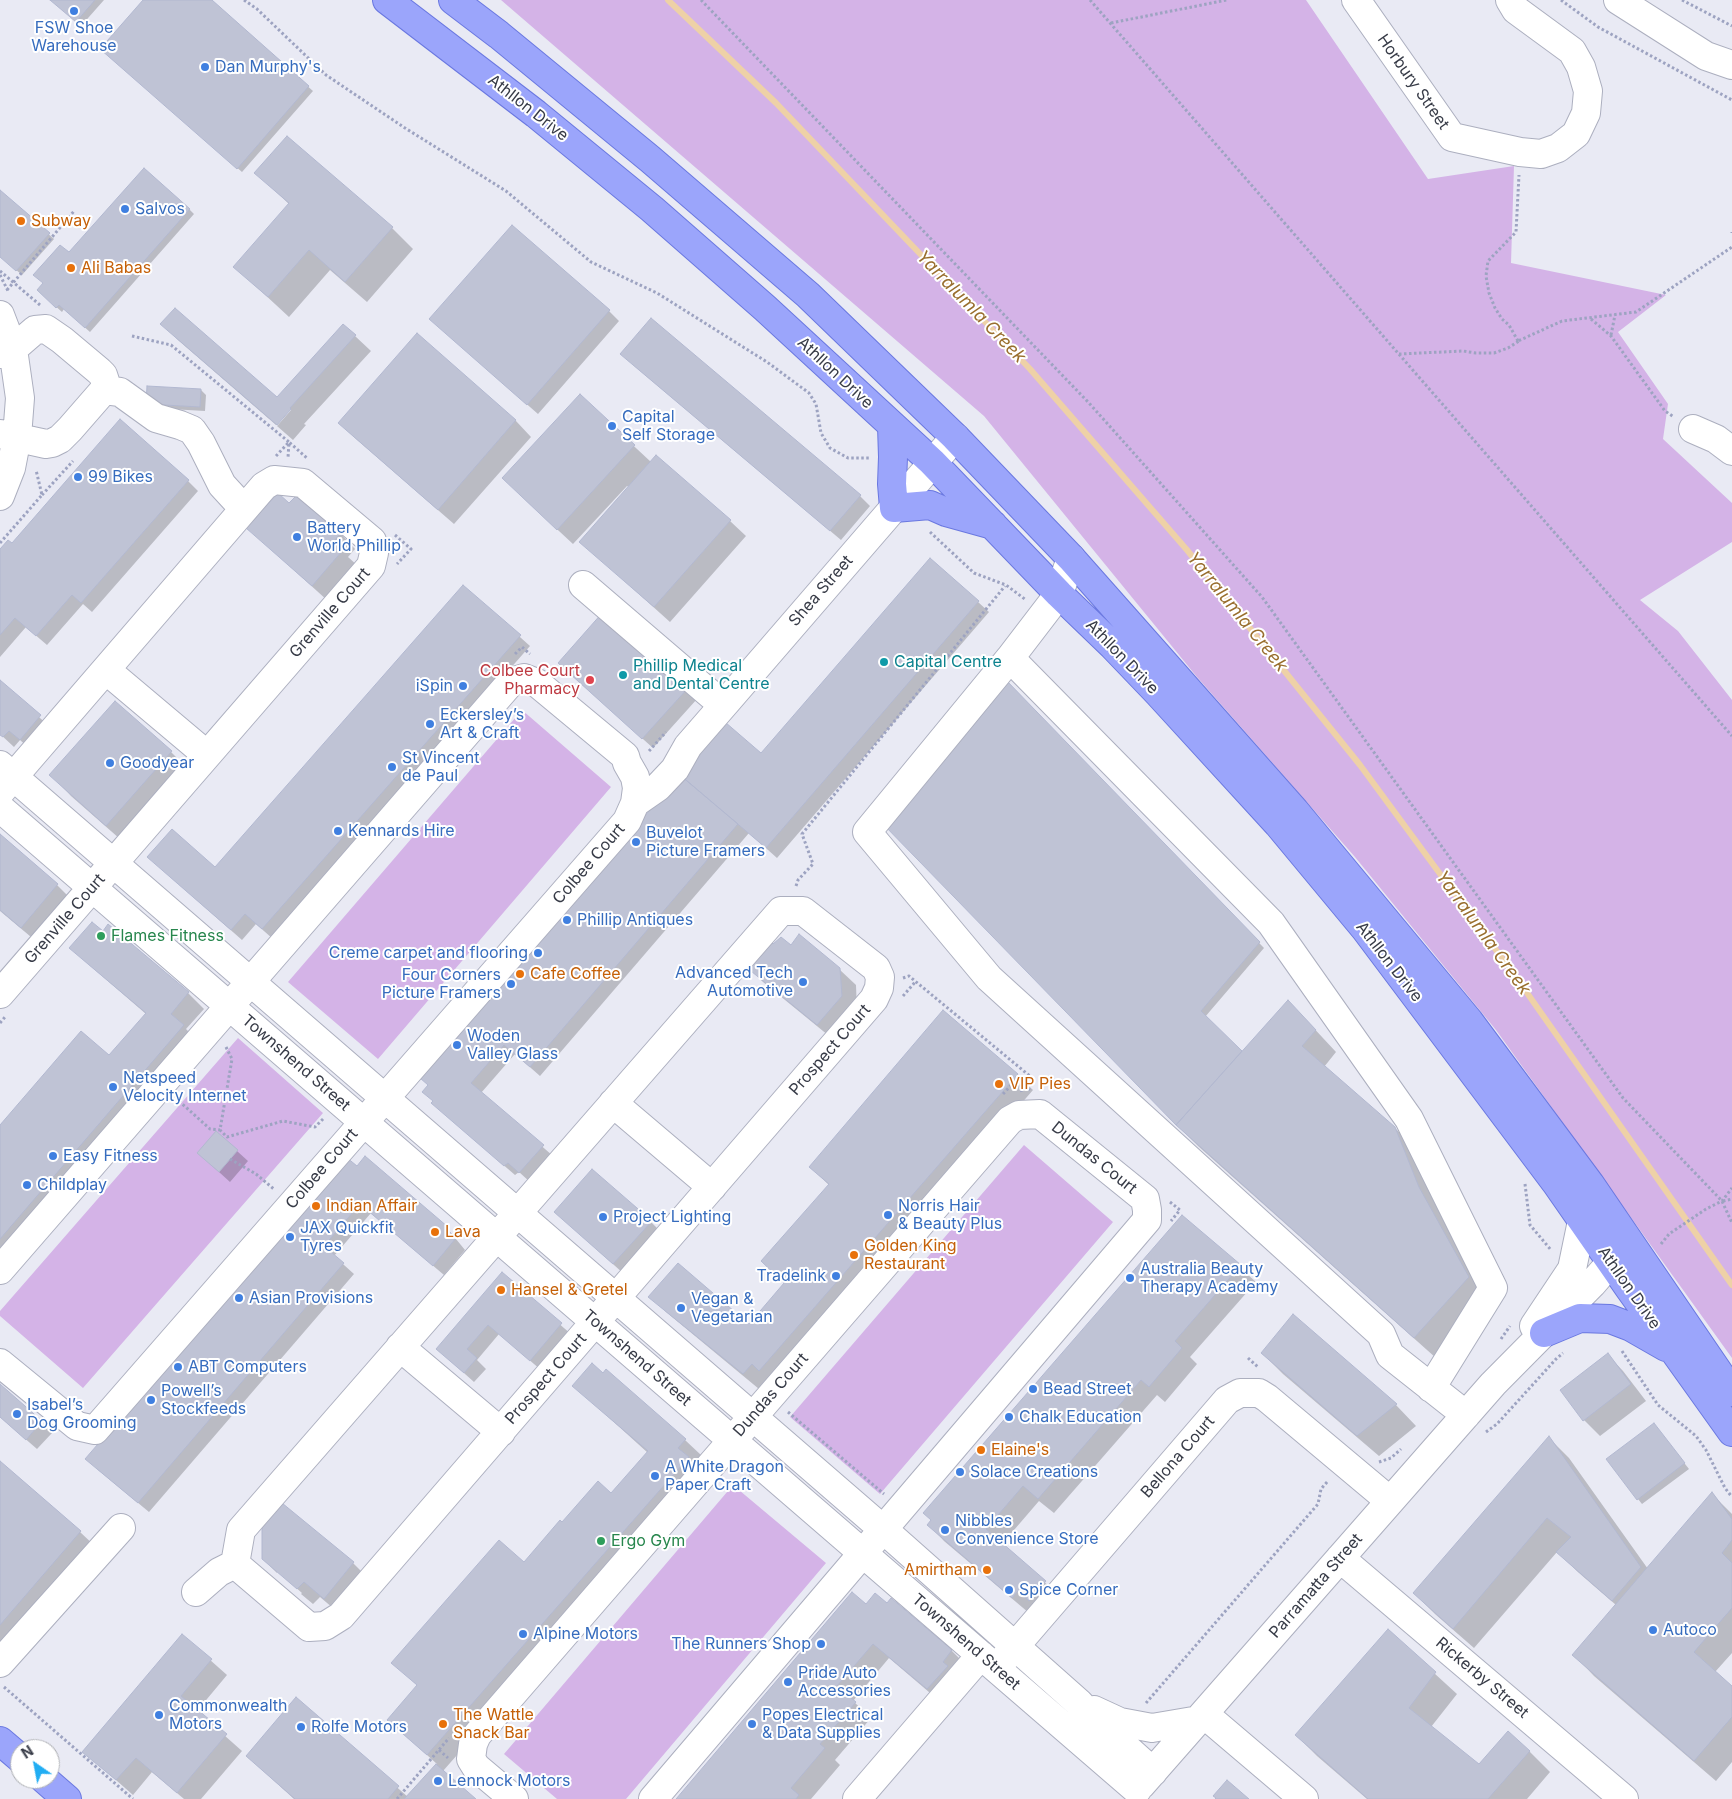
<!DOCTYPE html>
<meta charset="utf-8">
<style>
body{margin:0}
#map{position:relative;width:1732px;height:1799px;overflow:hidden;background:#e9eaf4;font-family:Inter,sans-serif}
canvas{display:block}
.north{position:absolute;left:10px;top:1739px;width:50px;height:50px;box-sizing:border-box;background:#fff;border:1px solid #afb1b5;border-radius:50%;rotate:327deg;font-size:14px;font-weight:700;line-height:20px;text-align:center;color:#373b47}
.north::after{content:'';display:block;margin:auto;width:18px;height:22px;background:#21adf3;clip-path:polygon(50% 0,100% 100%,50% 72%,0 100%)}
</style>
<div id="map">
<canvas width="1732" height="1799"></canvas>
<div class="north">N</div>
</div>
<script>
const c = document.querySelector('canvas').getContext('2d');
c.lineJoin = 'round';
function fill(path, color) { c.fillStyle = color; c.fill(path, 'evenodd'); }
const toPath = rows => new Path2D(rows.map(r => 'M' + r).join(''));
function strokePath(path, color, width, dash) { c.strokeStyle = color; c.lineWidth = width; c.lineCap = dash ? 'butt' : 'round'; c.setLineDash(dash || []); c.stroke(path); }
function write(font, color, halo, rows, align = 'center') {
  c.font = font + ' Inter,sans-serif'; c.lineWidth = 4; c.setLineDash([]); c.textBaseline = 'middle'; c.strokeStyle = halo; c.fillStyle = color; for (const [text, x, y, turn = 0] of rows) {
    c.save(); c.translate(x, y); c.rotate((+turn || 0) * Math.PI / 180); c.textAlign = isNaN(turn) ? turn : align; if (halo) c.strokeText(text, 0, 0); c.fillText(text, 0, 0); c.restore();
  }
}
const green = toPath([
 [501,0,1306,0,1428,179,1514,166,1511,263,1666,295,1618,332,1668,404,1663,439,1732,503,1732,542,1640,600,1678,631,1732,700,1732,1358,1496,1030,1355,857,1197,677,984,416],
 [522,710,611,787,378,1059,288,982],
 [238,1038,323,1113,83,1388,0,1316,0,1311],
 [1024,1145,1113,1222,880,1494,790,1417],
 [733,1485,826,1563,626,1799,557,1799,504,1754]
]);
const shadow = toPath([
 [51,0,104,0,81,26],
 [145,0,210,0,313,91,242,172,106,54],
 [287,138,392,228,413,249,367,302,330,270,289,317,235,267,289,204,256,173],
 [0,191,54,239,22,275,0,256],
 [189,209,194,214,90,332,64,309,62,312,43,295,69,254],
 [609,311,619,321,538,414,441,329],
 [162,324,277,398,355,336,371,351,304,424,306,425,293,440,277,426,291,410,290,408,276,425,178,340],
 [417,335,516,421,531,437,454,524,355,438,340,423],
 [632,364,860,496,870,506,841,540],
 [148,388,201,390,206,395,205,411,152,408],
 [580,396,651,462,730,521,746,536,670,622,581,542,629,487,627,486,573,544,519,494],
 [188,481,198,491,92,612,83,604,47,645,26,627,0,657,0,551,12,544],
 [289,505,340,533,355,549,348,557,358,566,328,601,264,543],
 [463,586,530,646,273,939,256,924,242,940,159,867,215,868],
 [978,602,989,612,777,858,749,833,540,1076,515,1054,481,1093,553,1156,530,1182,519,1172,515,1175,443,1113,761,755],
 [569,673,687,689,697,699,653,748],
 [1005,681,1264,948,1205,1017,1242,1053,1309,1023,1336,1052,1324,1067,1395,1128,1416,1149,1489,1299,1436,1358,1198,1146,1176,1124],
 [0,682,50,727,30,749,20,740,14,747,0,734],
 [115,703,171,752,192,773,128,846,71,796,51,775],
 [0,836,57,885,73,901,37,942,0,911],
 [108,926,188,993,204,1009,186,1029,199,1042,0,1273,0,1127,110,1057,146,1014,87,963,71,948,103,932],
 [773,946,791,947,839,969,856,985,857,1012,834,1040,763,982,748,967],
 [1017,1075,1033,1090,776,1386,759,1389,666,1312,650,1297,750,1325,785,1283,829,1185,810,1167],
 [216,1132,248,1161,230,1182,209,1163],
 [357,1167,447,1228,465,1250,444,1275,371,1213,334,1256,354,1274,149,1512,97,1469],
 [555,1212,651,1222,661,1232,624,1274],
 [1182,1216,1256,1282,1190,1357,1197,1364,1165,1402,1157,1395,1054,1513,1039,1501,1002,1544,1061,1597,1029,1613,944,1541,929,1525],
 [502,1274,572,1335,541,1370,499,1334,477,1360,486,1369,474,1382,437,1349],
 [1262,1353,1396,1405,1416,1426,1379,1456,1283,1374],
 [1608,1355,1623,1371,1646,1401,1600,1436,1584,1420,1562,1390],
 [0,1386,52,1433,37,1449,0,1417],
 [574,1386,685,1440,701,1455,694,1464,704,1474,443,1771,475,1799,294,1799,247,1756,296,1699,408,1797,437,1764,388,1720,418,1686,392,1662,524,1563,563,1524,611,1495,648,1453],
 [1654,1425,1689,1469,1642,1504,1638,1499],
 [1549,1438,1569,1458,1648,1569,1712,1494,1732,1514,1732,1653,1715,1672,1732,1687,1732,1762,1716,1781,1594,1676,1574,1655,1616,1605,1579,1573,1557,1552,1474,1648,1435,1614,1414,1593],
 [0,1462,80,1532,96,1547,0,1658],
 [282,1505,353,1563,369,1579,340,1614,320,1597,313,1604,301,1594,302,1593,277,1571,277,1573,263,1559],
 [866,1606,952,1651,967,1666,943,1704,889,1658,853,1701,871,1718,835,1760,840,1765,811,1799,678,1799],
 [1388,1631,1457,1694,1431,1727,1479,1765,1529,1751,1550,1772,1527,1799,1367,1799,1317,1756,1296,1735],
 [182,1635,227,1675,197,1711,242,1751,201,1799,184,1799,152,1772,133,1795,84,1752]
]);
const stream = toPath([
 [668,0,776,103,1030,369,1187,550,1360,765,1518,980,1732,1285]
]);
const building = toPath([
 [50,0,95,0,76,22,50,0],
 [143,0,212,0,309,86,237,169,100,49,143,0],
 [287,136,393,227,345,282,309,250,268,297,233,267,289,203,254,173,287,136],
 [144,168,190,209,85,328,59,305,56,308,37,290,43,283,33,275,60,245,69,252,144,168],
 [0,190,50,233,16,271,0,257,0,190],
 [512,225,610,310,527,405,429,319,512,225],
 [175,308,277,397,343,324,356,335,290,408,291,409,277,425,160,324,175,308],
 [651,318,861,495,830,531,620,354,651,318],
 [417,333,516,420,438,510,338,423,417,333],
 [147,386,201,389,200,407,146,404,147,386],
 [580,394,635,445,557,530,502,478,580,394],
 [120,419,189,480,81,603,72,595,36,636,15,618,0,635,0,549,8,540,12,543,120,419],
 [656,455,731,520,654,607,579,542,656,455],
 [278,493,289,503,296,496,341,533,333,542,343,550,312,586,246,528,278,493],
 [930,558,979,601,766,848,680,775,725,722,761,753,930,558],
 [463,585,521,635,262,929,245,914,231,930,147,857,172,829,215,867,463,585],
 [603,612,688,688,642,739,558,663,603,612],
 [1005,679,1260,942,1201,1011,1242,1051,1176,1125,881,822,1005,679],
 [0,680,41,715,20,740,9,731,3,737,0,735,0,680],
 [115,701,172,751,106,826,49,775,115,701],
 [680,775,738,824,530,1067,504,1045,471,1083,544,1145,519,1173,508,1163,504,1166,431,1103,433,1101,422,1092,428,1085,420,1078,680,775],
 [0,834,58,884,21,928,0,910,0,834],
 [92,922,103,931,108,924,189,992,171,1014,184,1025,0,1239,0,1125,81,1031,109,1055,146,1013,69,948,92,922],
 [799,934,840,968,842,996,817,1025,746,967,769,940,773,944,781,937,791,945,799,934],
 [1288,1000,1316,1030,1302,1046,1395,1127,1419,1187,1469,1277,1414,1338,1176,1125,1288,1000],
 [943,1010,1018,1074,759,1371,752,1364,743,1374,648,1297,678,1263,749,1324,784,1283,761,1261,829,1184,809,1167,943,1010],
 [216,1131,238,1150,219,1172,197,1153,216,1131],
 [365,1156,448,1227,446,1229,456,1238,433,1266,360,1204,324,1246,344,1263,138,1503,85,1459,346,1157,357,1166,365,1156],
 [592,1169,652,1221,613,1264,554,1212,592,1169],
 [1182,1215,1241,1265,1175,1341,1182,1348,1149,1387,1141,1380,1038,1499,1023,1486,986,1529,1046,1581,1029,1601,1018,1591,1012,1598,927,1525,931,1520,923,1513,1182,1215],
 [502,1272,562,1323,530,1361,488,1325,467,1349,477,1358,464,1373,436,1349,502,1272],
 [1293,1314,1397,1404,1357,1436,1261,1353,1293,1314],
 [1608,1353,1631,1384,1583,1421,1560,1390,1608,1353],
 [592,1363,603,1373,606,1369,686,1439,678,1448,689,1457,427,1755,387,1720,417,1685,391,1663,499,1540,524,1562,560,1520,562,1522,598,1481,611,1493,648,1451,572,1386,592,1363],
 [0,1384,42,1421,26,1440,0,1417,0,1384],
 [1654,1423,1685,1463,1637,1500,1606,1459,1654,1423],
 [1549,1436,1641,1567,1612,1601,1556,1552,1571,1537,1547,1518,1453,1629,1413,1593,1549,1436],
 [0,1461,81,1531,0,1625,0,1461],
 [1712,1492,1732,1519,1732,1540,1722,1553,1732,1563,1732,1608,1694,1652,1732,1686,1732,1717,1694,1761,1572,1655,1712,1492],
 [282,1503,354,1562,324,1599,304,1582,297,1589,262,1559,262,1527,282,1503],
 [852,1592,866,1604,875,1593,887,1603,891,1598,952,1650,943,1662,948,1666,927,1689,873,1644,837,1686,856,1702,820,1744,825,1748,791,1788,799,1795,796,1799,676,1799,852,1592],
 [1388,1629,1436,1672,1409,1708,1479,1764,1508,1731,1530,1751,1488,1799,1368,1799,1295,1735,1388,1629],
 [182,1634,212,1659,181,1696,227,1734,177,1793,136,1758,116,1780,82,1752,182,1634],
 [296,1697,399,1786,388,1799,295,1799,246,1756,296,1697],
 [436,1764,476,1799,404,1799,436,1764],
 [1227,1780,1249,1799,1215,1799,1216,1798,1213,1796,1227,1780]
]);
const path = toPath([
 [244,0,257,9,326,75,405,128,506,191,591,262,657,293,767,362,809,393,816,404,821,433,830,448,848,458,869,458],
 [701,0,1089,403,1262,597,1623,1098,1722,1201,1732,1223],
 [1090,0,1732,736],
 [1561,0,1598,27,1732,100],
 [1682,0,1732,26],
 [1111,23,1227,0],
 [1732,232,1732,233],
 [0,271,40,305],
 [0,275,8,291],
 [7,290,75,210],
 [1591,319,1611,336,1665,411,1674,417],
 [1611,335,1615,315],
 [132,336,171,345,289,442,288,458],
 [1518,341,1509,325,1502,319,1495,308,1489,293,1486,276,1488,261,1516,232,1519,175],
 [1399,354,1463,351,1476,353,1494,353,1508,348,1519,341,1518,341,1562,321,1636,312,1732,247],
 [276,456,289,442,308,459],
 [42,495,73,461],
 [930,532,974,573,1006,585,1026,600],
 [395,535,411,549,397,564],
 [0,543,42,495,36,470],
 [515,654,522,647,530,654],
 [649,751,666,732],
 [796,886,798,880,813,864,802,834,1005,586],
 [903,978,909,976,1031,1077,1017,1079,1022,1092],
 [903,996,916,981],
 [0,1023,5,1017],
 [226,1047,232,1059,220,1130,227,1137,283,1121,315,1127,324,1118],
 [1003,1094,1017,1079,1031,1091],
 [179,1101,210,1129,220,1130],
 [230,1159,256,1174,275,1190],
 [1525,1184,1530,1225,1551,1250],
 [1723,1201,1732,1199],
 [1170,1202,1180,1210,1171,1221],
 [1661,1244,1669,1234,1706,1209,1722,1201,1732,1188],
 [1501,1339,1510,1326],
 [1622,1351,1658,1405,1696,1436,1706,1450,1725,1488,1732,1497],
 [1248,1358,1259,1368],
 [788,1412,884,1494],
 [1486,1432,1497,1424,1556,1359,1563,1353],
 [1379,1462,1391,1458,1401,1449],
 [4,1687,133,1799],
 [1146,1703,1318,1504,1321,1489,1328,1481],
 [439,1750,448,1758],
 [397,1799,449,1738]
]);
const minor = toPath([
 [1356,0,1452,137,1520,152,1541,154,1558,148,1576,134,1586,113,1588,91,1581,67,1572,51,1516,10,1510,0],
 [1618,0,1706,56,1732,65],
 [0,315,13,349,20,398,17,437,11,468,0,496],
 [0,354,13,349,35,330,46,329,62,340,99,371,103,375,106,384,104,390,70,429,60,439,52,443,46,444,0,434],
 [104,390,120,392,156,418,180,425,192,430,201,443,222,485,244,509],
 [1693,429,1716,439,1732,451],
 [1071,558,1059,594,1010,658,867,832,989,978,1381,1334,1390,1355,1466,1415],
 [583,585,723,705],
 [1010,658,1271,923,1409,1119,1493,1288,1431,1388],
 [106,670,207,755],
 [0,765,893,1538,1079,1703,1093,1718,1153,1772],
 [635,803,658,787,675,769,688,746,728,700,955,437],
 [0,808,1137,1790],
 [781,911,803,911,876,968,880,977,879,988,874,999,341,1616,325,1626,309,1627,235,1564,241,1530,781,911],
 [0,994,371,566,374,553,372,541,303,483,274,480,264,486,1,791],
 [613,1103,712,1187],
 [0,1270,511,682,524,678,537,683,625,756,627,763,635,777,637,788,635,803,627,821,95,1430,77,1426,0,1363],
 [1534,1326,1572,1269,1582,1221],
 [400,1347,501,1432],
 [1340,1558,1624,1799],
 [196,1592,219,1572,235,1564],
 [1004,1659,1227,1400,1240,1393,1259,1393,1267,1398,1390,1501],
 [0,1663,121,1528],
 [1094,1710,1120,1722,1152,1728,1199,1720],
 [1204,1714,1304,1799],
 [1141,1785,1493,1384,1592,1284,1611,1262],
 [514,1799,476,1767,471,1759,473,1744,477,1735,1010,1120,1019,1115,1040,1114,1145,1199,1147,1210,1147,1220,653,1799],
 [857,1799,981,1655]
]);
const major = toPath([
 [387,0,536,114,652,209,765,308,932,462,1059,594,1113,646,1158,693,1278,824,1366,930,1556,1183,1629,1288,1732,1432],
 [453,0,499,35,650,159,808,295,955,437,1071,558,1295,811,1469,1021,1590,1184,1732,1392],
 [892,426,893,457,892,484,894,508,930,505,946,512,993,525],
 [1544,1333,1580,1318,1610,1319,1631,1327,1666,1347],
 [0,1741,20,1758],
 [44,1779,67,1799]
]);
const markers = [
 [74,11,5,"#3f7fe0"],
 [205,67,5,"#3f7fe0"],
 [125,209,5,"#3f7fe0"],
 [21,221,5,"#e8710a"],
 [71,268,5,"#e8710a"],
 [612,426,5,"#3f7fe0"],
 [78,477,5,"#3f7fe0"],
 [297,537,5,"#3f7fe0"],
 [884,662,5,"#0f9aa8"],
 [623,675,5,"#0f9aa8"],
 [590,680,5,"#e0444e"],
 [463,686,5,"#3f7fe0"],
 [430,724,5,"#3f7fe0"],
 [110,763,5,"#3f7fe0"],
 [392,767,5,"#3f7fe0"],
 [338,831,5,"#3f7fe0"],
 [636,842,5,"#3f7fe0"],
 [567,920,5,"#3f7fe0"],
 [101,936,5,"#2e9e5b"],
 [538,953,5,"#3f7fe0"],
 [520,974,5,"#e8710a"],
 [803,982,5,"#3f7fe0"],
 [511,984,5,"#3f7fe0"],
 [457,1045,5,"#3f7fe0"],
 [999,1084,5,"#e8710a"],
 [113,1087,5,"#3f7fe0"],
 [53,1156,5,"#3f7fe0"],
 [27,1185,5,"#3f7fe0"],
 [316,1206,5,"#e8710a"],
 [888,1215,5,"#3f7fe0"],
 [603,1217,5,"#3f7fe0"],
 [435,1232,5,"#e8710a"],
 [290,1237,5,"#3f7fe0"],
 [854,1255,5,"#e8710a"],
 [836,1276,5,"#3f7fe0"],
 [1130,1278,5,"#3f7fe0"],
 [501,1290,5,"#e8710a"],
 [239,1298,5,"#3f7fe0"],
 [681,1308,5,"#3f7fe0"],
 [178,1367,5,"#3f7fe0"],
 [1033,1389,5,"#3f7fe0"],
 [151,1400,5,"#3f7fe0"],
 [17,1414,5,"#3f7fe0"],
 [1009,1417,5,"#3f7fe0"],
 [981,1450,5,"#e8710a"],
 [960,1472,5,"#3f7fe0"],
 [655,1476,5,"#3f7fe0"],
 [945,1530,5,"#3f7fe0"],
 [601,1541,5,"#2e9e5b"],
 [987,1570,5,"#e8710a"],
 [1009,1590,5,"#3f7fe0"],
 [1653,1630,5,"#3f7fe0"],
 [523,1634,5,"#3f7fe0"],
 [821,1644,5,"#3f7fe0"],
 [788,1682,5,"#3f7fe0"],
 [159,1715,5,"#3f7fe0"],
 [443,1724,5,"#e8710a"],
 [752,1724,5,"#3f7fe0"],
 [301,1727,5,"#3f7fe0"],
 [438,1781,5,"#3f7fe0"]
];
const shopNames = [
 ["FSW Shoe",74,28,"center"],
 ["Warehouse",74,46,"center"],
 ["Dan Murphy's",215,67],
 ["Salvos",135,209],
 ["Capital",622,417],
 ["Self Storage",622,435],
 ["99 Bikes",88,477],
 ["Battery",307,528],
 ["World Phillip",307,546],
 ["iSpin",453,686,"right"],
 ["Eckersley’s",440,715],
 ["Art & Craft",440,733],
 ["St Vincent",402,758],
 ["de Paul",402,776],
 ["Goodyear",120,763],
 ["Kennards Hire",348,831],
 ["Buvelot",646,833],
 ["Picture Framers",646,851],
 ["Phillip Antiques",577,920],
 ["Creme carpet and flooring",528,953,"right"],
 ["Advanced Tech",793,973,"right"],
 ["Automotive",793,991,"right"],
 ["Four Corners",501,975,"right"],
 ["Picture Framers",501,993,"right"],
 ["Woden",467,1036],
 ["Valley Glass",467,1054],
 ["Netspeed",123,1078],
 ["Velocity Internet",123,1096],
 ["Easy Fitness",63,1156],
 ["Childplay",37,1185],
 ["Norris Hair",898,1206],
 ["& Beauty Plus",898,1224],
 ["Project Lighting",613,1217],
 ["JAX Quickfit",300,1228],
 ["Tyres",300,1246],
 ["Australia Beauty",1140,1269],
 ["Therapy Academy",1140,1287],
 ["Tradelink",826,1276,"right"],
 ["Asian Provisions",249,1298],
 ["Vegan &",691,1299],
 ["Vegetarian",691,1317],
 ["ABT Computers",188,1367],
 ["Bead Street",1043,1389],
 ["Powell’s",161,1391],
 ["Stockfeeds",161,1409],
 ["Isabel’s",27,1405],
 ["Dog Grooming",27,1423],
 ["Chalk Education",1019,1417],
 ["A White Dragon",665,1467],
 ["Paper Craft",665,1485],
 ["Solace Creations",970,1472],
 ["Nibbles",955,1521],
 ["Convenience Store",955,1539],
 ["Spice Corner",1019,1590],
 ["Autoco",1663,1630],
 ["Alpine Motors",533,1634],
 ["The Runners Shop",811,1644,"right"],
 ["Pride Auto",798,1673],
 ["Accessories",798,1691],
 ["Commonwealth",169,1706],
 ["Motors",169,1724],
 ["Popes Electrical",762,1715],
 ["& Data Supplies",762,1733],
 ["Rolfe Motors",311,1727],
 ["Lennock Motors",448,1781]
];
const streetNames = [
 ["Horbury Street",1413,82,55],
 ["Athllon Drive",528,108,38],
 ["Athllon Drive",835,373,43],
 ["Shea Street",821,591,-49],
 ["Grenville Court",330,613,-49],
 ["Athllon Drive",1122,657,46],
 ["Colbee Court",589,864,-49],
 ["Grenville Court",65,919,-49],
 ["Athllon Drive",1389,962,52],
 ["Prospect Court",830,1050,-49],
 ["Townshend Street",296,1063,41],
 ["Dundas Court",1094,1158,39],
 ["Colbee Court",322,1169,-49],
 ["Athllon Drive",1629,1288,55],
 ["Townshend Street",637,1358,41],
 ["Prospect Court",546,1379,-49],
 ["Dundas Court",771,1395,-49],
 ["Bellona Court",1178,1457,-49],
 ["Parramatta Street",1316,1586,-49],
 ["Townshend Street",966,1642,41],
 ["Rickerby Street",1482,1678,40]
];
const foodNames = [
 ["Subway",31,221],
 ["Ali Babas",81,268],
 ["Cafe Coffee",530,974],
 ["VIP Pies",1009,1084],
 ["Indian Affair",326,1206],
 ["Lava",445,1232],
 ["Golden King",864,1246],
 ["Restaurant",864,1264],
 ["Hansel & Gretel",511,1290],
 ["Elaine's",991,1450],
 ["Amirtham",977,1570,"right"],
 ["The Wattle",453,1715],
 ["Snack Bar",453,1733]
];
const cultureNames = [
 ["Capital Centre",894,662],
 ["Phillip Medical",633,666],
 ["and Dental Centre",633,684]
];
const healthNames = [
 ["Colbee Court",580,671],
 ["Pharmacy",580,689]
];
const leisureNames = [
 ["Flames Fitness",111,936],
 ["Ergo Gym",611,1541]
];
const waterNames = [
 ["Yarralumla Creek",971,307,46],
 ["Yarralumla Creek",1237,612,51],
 ["Yarralumla Creek",1483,933,54]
];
fill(green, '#d4b3e7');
fill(shadow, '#0003');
strokePath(stream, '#eed1a7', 6);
fill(building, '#bfc3d5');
strokePath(building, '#b2b8d0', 1);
strokePath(minor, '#acafbf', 30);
strokePath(major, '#6a78e0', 30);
strokePath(path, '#9da3c1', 3, [2.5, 2.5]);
strokePath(minor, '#fff', 28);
strokePath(major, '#9ba5fb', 28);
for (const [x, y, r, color] of markers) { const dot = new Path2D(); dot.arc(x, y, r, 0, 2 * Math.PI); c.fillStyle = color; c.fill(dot); strokePath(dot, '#fff', 2); }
write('16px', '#366cbe', '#fff', shopNames, 'left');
write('16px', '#373b47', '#fff', streetNames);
write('16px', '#c56008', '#fff', foodNames, 'left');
write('16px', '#0d838f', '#fff', cultureNames, 'left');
write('16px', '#be3a42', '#fff', healthNames, 'right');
write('16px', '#27864d', '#fff', leisureNames, 'left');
write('italic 18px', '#996e2e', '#fff', waterNames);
</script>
